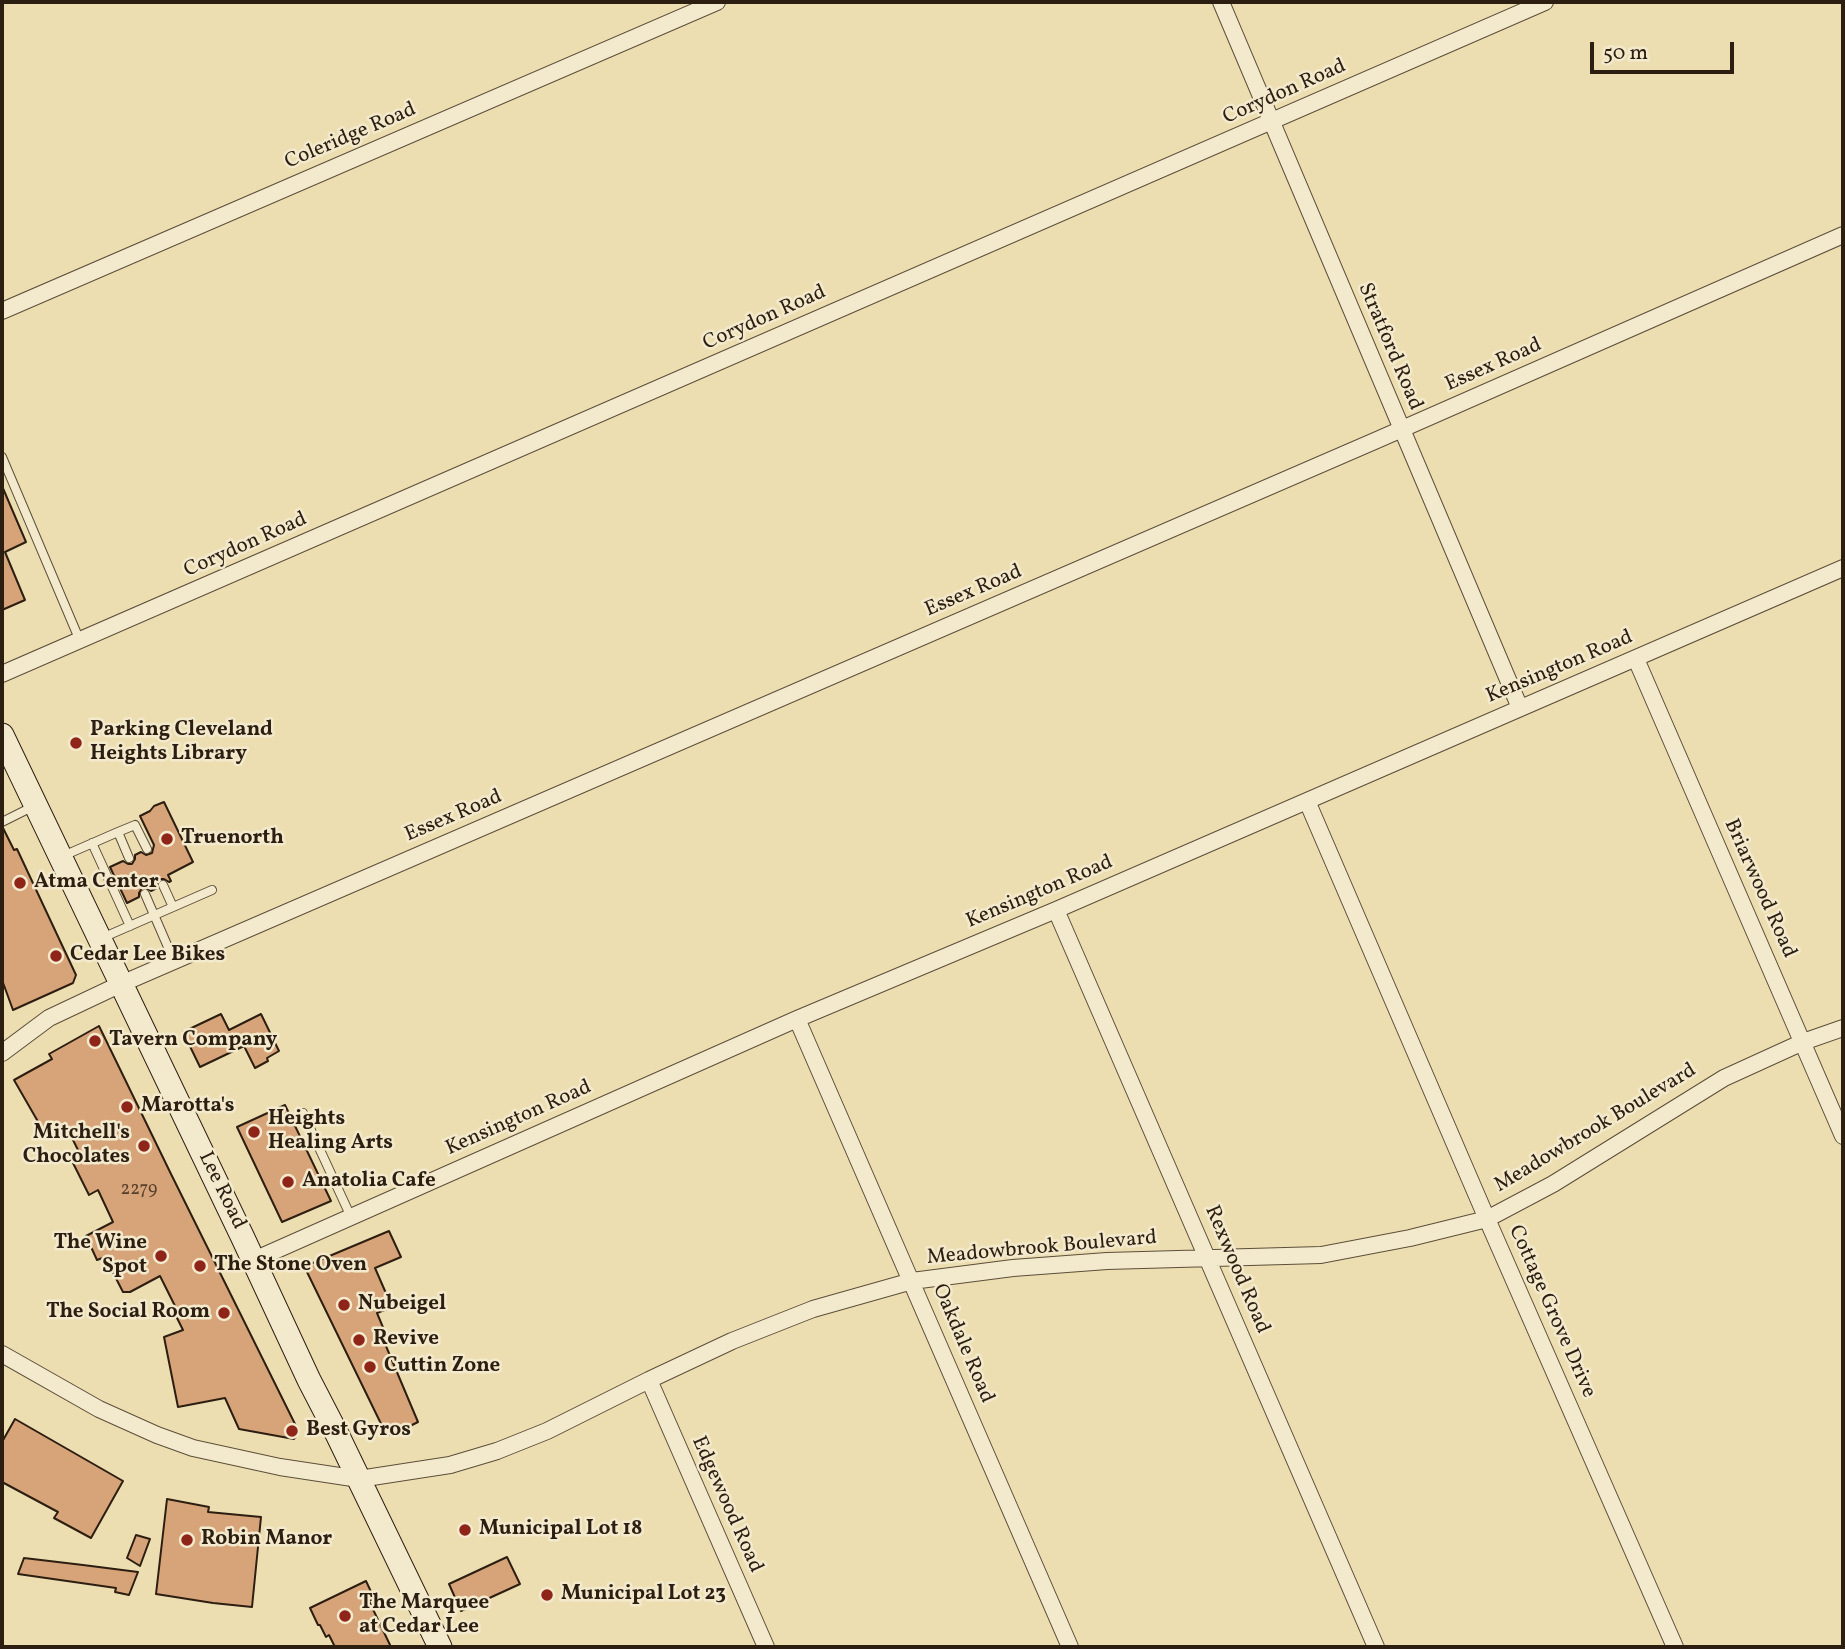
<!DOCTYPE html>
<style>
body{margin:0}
#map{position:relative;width:1845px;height:1649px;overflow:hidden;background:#eddeb2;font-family:Vollkorn,serif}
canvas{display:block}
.frame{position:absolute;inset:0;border:4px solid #2c1e11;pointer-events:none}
.scale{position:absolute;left:1590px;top:42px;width:144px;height:32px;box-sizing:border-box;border:4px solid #2c1e11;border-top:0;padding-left:9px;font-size:21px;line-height:24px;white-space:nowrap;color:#2c1e11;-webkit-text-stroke:5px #f3eacd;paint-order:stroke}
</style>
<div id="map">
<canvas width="1845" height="1649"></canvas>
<div class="frame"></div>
<div class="scale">50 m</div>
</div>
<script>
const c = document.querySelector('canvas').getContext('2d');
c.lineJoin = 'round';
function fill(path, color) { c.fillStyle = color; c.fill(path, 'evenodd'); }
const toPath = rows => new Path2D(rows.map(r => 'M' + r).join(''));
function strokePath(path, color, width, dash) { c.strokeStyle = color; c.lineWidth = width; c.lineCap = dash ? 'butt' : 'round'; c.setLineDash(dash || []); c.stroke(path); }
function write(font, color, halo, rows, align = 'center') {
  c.font = font + ' Vollkorn,serif'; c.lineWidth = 5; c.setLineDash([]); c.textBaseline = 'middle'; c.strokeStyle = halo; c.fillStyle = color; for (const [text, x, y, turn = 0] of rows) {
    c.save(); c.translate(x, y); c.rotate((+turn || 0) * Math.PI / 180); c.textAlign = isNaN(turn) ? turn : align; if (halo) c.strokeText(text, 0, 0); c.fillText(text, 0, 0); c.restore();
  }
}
const building = toPath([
 [2,486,26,542,5,552,25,600,2,610,2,486],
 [164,802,193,862,168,875,171,881,169,882,164,879,160,879,157,884,157,888,151,891,146,888,142,888,139,893,139,897,127,903,110,867,123,861,128,864,132,864,135,859,135,855,141,852,146,855,152,853,154,845,140,816,150,811,154,806,164,802],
 [2,828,3,828,14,850,17,849,76,975,73,983,13,1010,2,980,2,828],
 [221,1014,229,1030,261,1014,279,1051,267,1058,268,1061,255,1068,244,1046,200,1067,183,1032,221,1014],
 [99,1026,171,1174,299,1432,294,1439,239,1429,225,1398,178,1407,164,1337,183,1330,173,1310,176,1308,160,1276,130,1292,123,1292,105,1257,97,1260,86,1236,113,1222,98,1190,89,1195,73,1163,82,1158,67,1128,48,1139,14,1080,52,1059,49,1054,99,1026],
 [285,1105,331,1201,282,1222,237,1127,285,1105],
 [389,1231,401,1257,375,1268,392,1307,377,1313,387,1337,383,1339,418,1422,392,1435,386,1434,307,1272,308,1265,389,1231],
 [15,1419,123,1481,91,1538,54,1518,58,1512,2,1482,2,1442,15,1419],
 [167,1499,209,1507,208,1512,261,1517,252,1607,213,1603,156,1594,167,1499],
 [136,1535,150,1539,140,1566,127,1558,136,1535],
 [507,1557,520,1584,461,1611,449,1584,507,1557],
 [24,1558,83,1565,138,1572,129,1595,115,1592,116,1588,18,1574,24,1558],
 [366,1581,374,1598,369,1601,391,1647,335,1647,329,1635,326,1637,320,1625,318,1625,310,1608,366,1581]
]);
const service = toPath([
 [2,457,80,641],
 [2,822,32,807],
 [118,832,135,825,147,849],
 [92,843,130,926],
 [63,856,118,832,129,858],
 [163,885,173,907],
 [145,894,174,961],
 [102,938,212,890],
 [303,1113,351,1217]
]);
const minor = toPath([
 [1221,2,1520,708],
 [2,311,717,2],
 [1636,659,1843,1136],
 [2,674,1545,2],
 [1307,801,1487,1219,1675,1647],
 [1056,910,1376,1647],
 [797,1019,1070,1647],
 [2,1053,49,1018,121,984,1377,440,1843,235],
 [254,1260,797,1019,1056,910,1843,568],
 [2,1354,99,1409,157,1435,193,1448,280,1467,359,1479,450,1465,497,1451,547,1431,649,1380,732,1341,813,1309,912,1281,1013,1268,1107,1261,1321,1255,1410,1238,1487,1219,1553,1184,1724,1078,1803,1042,1843,1028],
 [649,1380,766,1647]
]);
const secondary = toPath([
 [2,735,243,1238,309,1380,338,1436,440,1647]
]);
const markers = [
 [76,743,7,"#8f2418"],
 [167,839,7,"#8f2418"],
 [20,883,7,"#8f2418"],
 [56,956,7,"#8f2418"],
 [95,1041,7,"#8f2418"],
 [127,1107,7,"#8f2418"],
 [254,1132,7,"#8f2418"],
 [144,1146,7,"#8f2418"],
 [288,1182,7,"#8f2418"],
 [161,1256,7,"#8f2418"],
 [200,1266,7,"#8f2418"],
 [344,1305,7,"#8f2418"],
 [224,1313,7,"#8f2418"],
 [359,1340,7,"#8f2418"],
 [370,1367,7,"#8f2418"],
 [292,1431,7,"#8f2418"],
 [465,1530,7,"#8f2418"],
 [187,1540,7,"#8f2418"],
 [547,1595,7,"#8f2418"],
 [345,1616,7,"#8f2418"]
];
const numberNames = [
 ["2279",139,1191]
];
const streetNames = [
 ["Corydon Road",1285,93,-24],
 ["Coleridge Road",351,137,-23],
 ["Corydon Road",765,319,-24],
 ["Stratford Road",1389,347,67],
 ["Essex Road",1494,366,-24],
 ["Corydon Road",246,546,-24],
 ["Essex Road",974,592,-23],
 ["Kensington Road",1560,668,-23],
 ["Essex Road",454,817,-23],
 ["Briarwood Road",1759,889,66],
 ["Kensington Road",1040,893,-23],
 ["Kensington Road",519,1119,-24],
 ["Meadowbrook Boulevard",1596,1129,-31],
 ["Lee Road",221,1191,64],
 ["Meadowbrook Boulevard",1042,1249,-5],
 ["Rexwood Road",1236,1270,67],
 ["Cottage Grove Drive",1551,1312,66],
 ["Oakdale Road",962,1344,67],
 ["Edgewood Road",726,1505,66]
];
const poiNames = [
 ["Parking Cleveland",90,731],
 ["Heights Library",90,755],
 ["Truenorth",181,839],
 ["Atma Center",34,883],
 ["Cedar Lee Bikes",70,956],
 ["Tavern Company",109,1041],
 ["Marotta's",141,1107],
 ["Heights",268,1120],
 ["Healing Arts",268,1144],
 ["Mitchell's",130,1134,"right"],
 ["Chocolates",130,1158,"right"],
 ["Anatolia Cafe",302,1182],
 ["The Wine",147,1244,"right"],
 ["Spot",147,1268,"right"],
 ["The Stone Oven",214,1266],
 ["Nubeigel",358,1305],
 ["The Social Room",210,1313,"right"],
 ["Revive",373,1340],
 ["Cuttin Zone",384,1367],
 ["Best Gyros",306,1431],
 ["Municipal Lot 18",479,1530],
 ["Robin Manor",201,1540],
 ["Municipal Lot 23",561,1595],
 ["The Marquee",359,1604],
 ["at Cedar Lee",359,1628]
];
fill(building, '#d7a479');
strokePath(building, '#2c1e11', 2);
strokePath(service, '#5c4e39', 10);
strokePath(minor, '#5c4e39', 18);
strokePath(secondary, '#2c1e11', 25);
strokePath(service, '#f3eacd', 8);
strokePath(minor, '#f3eacd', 16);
strokePath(secondary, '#f3eacd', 23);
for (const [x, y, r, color] of markers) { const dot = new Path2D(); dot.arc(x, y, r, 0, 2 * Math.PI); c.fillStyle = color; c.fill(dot); strokePath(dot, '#f3eacd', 2.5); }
write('18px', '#57402b', null, numberNames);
write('21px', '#2c1e11', '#f3eacd', streetNames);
write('bold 21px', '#2c1e11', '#f3eacd', poiNames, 'left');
</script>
